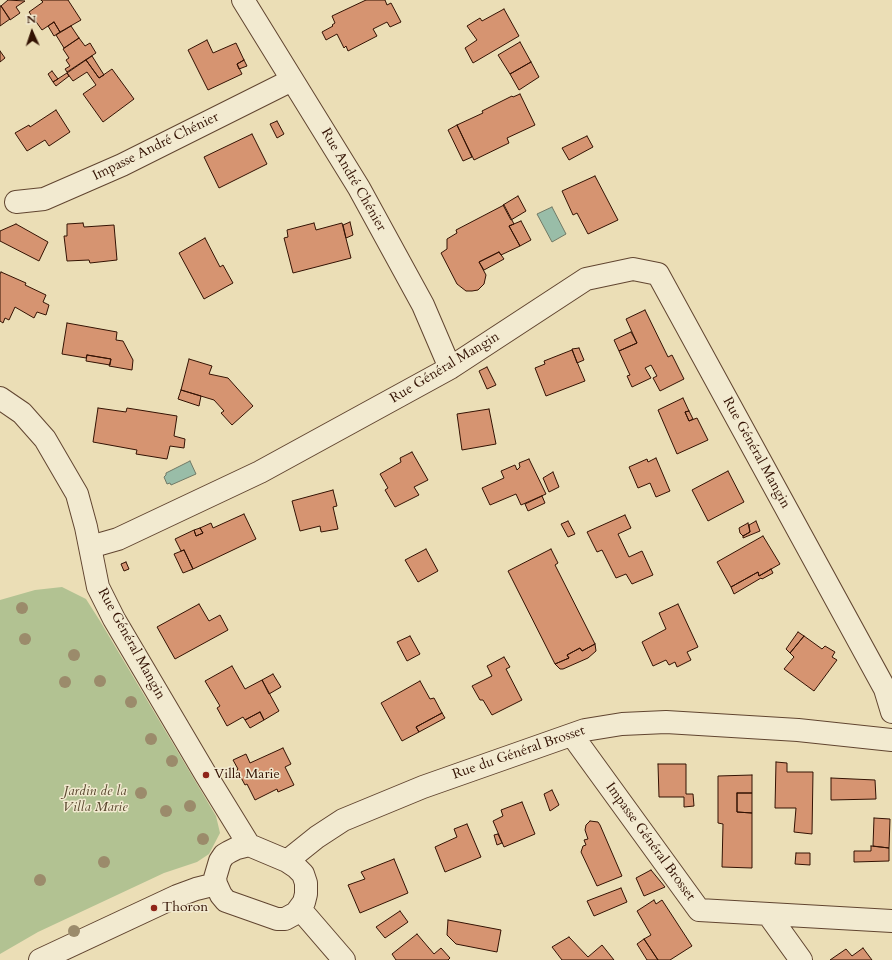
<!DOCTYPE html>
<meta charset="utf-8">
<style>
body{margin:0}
#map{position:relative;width:892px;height:960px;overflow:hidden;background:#ebdeb6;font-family:Cardo,serif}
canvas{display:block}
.north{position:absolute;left:12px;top:12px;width:40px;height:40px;-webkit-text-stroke:3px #f2ead0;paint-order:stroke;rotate:357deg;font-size:11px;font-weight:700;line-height:16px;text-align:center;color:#331203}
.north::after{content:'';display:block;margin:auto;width:14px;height:18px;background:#331203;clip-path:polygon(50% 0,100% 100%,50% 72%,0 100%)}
</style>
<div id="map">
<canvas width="892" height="960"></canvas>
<div class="north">N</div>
</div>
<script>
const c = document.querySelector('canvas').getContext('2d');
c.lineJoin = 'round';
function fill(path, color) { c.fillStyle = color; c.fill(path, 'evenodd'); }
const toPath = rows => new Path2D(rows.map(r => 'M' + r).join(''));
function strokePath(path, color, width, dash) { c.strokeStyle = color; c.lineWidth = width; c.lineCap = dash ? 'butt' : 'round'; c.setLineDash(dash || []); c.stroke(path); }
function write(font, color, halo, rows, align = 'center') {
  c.font = font + ' Cardo,serif'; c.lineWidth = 3; c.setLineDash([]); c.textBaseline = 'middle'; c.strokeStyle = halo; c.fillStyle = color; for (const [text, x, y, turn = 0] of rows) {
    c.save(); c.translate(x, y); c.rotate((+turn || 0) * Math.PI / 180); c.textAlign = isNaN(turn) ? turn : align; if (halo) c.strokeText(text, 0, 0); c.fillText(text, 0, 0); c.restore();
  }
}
const green = toPath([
 [62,587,86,599,100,621,216,816,220,833,209,854,197,862,164,873,38,932,0,954,0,600,35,590]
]);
const water = toPath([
 [552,207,566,234,552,242,537,214,552,207],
 [190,461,196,474,171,485,170,483,167,484,164,477,166,475,166,473,190,461]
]);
const building = toPath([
 [8,0,25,1,16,7,20,13,10,20,1,6,8,0],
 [41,0,68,0,81,20,60,32,54,22,42,30,29,12,43,2,41,0],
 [366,0,385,0,387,5,391,3,401,22,390,27,387,22,373,29,377,36,348,51,346,46,344,48,337,34,326,40,322,32,333,26,332,25,335,23,332,16,366,0],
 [0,6,1,6,10,19,0,26,0,6],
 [504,9,519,36,473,63,465,48,477,40,467,26,480,18,482,21,504,9],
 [54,22,60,32,54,36,48,26,54,22],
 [71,26,79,38,64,48,56,35,71,26],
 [79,38,85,46,90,43,96,53,67,72,65,69,70,66,66,60,69,58,63,49,79,38],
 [207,40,213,53,236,43,244,60,237,64,242,74,208,90,188,50,207,40],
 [520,42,531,62,510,74,498,55,520,42],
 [0,51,5,58,0,62,0,51],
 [92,56,104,75,99,78,86,60,92,56],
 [86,60,99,78,112,69,134,99,103,122,83,94,96,85,87,72,73,81,67,73,86,60],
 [244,60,247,66,239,69,237,64,244,60],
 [531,62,539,77,519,90,510,74,531,62],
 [52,71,58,79,53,82,48,74,52,71],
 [67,73,69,76,56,86,53,82,67,73],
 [520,94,535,125,507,138,509,143,474,160,457,125,483,113,482,111,512,96,513,97,520,94],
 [56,110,70,132,49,146,45,140,27,151,15,133,29,125,30,127,56,110],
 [277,121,284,134,277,138,270,124,277,121],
 [457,125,472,157,463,161,448,130,457,125],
 [252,134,267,164,219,188,204,157,252,134],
 [587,136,593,147,569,160,562,148,587,136],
 [595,176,618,220,588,234,577,213,573,215,562,191,595,176],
 [518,196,526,211,511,220,503,205,518,196],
 [504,205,514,224,509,226,520,246,501,255,499,252,479,262,486,275,484,284,478,290,472,291,466,291,457,284,441,253,447,249,447,239,457,233,456,230,504,205],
 [521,221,531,240,520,246,509,226,521,221],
 [350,222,353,235,346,238,343,225,350,222],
 [83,223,84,227,114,225,117,260,90,263,89,260,67,261,64,236,67,236,67,224,83,223],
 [314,223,316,230,342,223,351,258,293,273,284,238,288,237,287,230,314,223],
 [16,224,48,242,39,261,0,241,0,231,16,224],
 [205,238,220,267,223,265,233,283,204,299,179,253,205,238],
 [499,252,504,259,484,270,479,262,499,252],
 [1,272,26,283,25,285,46,295,43,302,49,305,46,315,37,312,34,318,15,307,9,320,5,318,3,323,0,321,0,274,1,272],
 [645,310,668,357,672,355,684,379,660,391,653,378,657,376,651,365,645,368,651,378,632,387,627,376,630,375,619,351,637,343,626,319,645,310],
 [67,323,117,332,116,340,123,341,133,360,132,370,109,366,111,359,87,355,86,358,62,354,67,323],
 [631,332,637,343,619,351,614,340,631,332],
 [579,348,584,360,577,363,572,349,579,348],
 [572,350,585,381,546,396,535,368,545,364,544,361,572,350],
 [87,355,111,359,110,365,86,361,87,355],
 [189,359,212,366,209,374,228,378,253,406,232,425,221,413,224,411,214,400,181,390,189,359],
 [487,367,496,385,487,389,479,371,487,367],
 [181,390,201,396,199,406,178,399,181,390],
 [683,398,689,411,685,412,689,421,697,418,708,440,677,454,658,410,683,398],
 [98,408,126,412,127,408,177,416,174,436,185,439,184,448,170,446,167,459,136,454,137,450,93,442,98,408],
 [489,409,496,444,462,450,457,414,489,409],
 [689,411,693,419,689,421,685,412,689,411],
 [412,452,428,480,414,487,419,495,395,507,385,490,388,488,380,474,401,462,400,458,412,452],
 [656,458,670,491,656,497,650,483,638,488,629,467,647,459,648,462,656,458],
 [529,459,546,494,521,505,516,494,490,505,482,488,504,478,501,471,515,465,517,470,520,467,519,463,529,459],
 [728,471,744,502,708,521,692,490,728,471],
 [553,472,559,487,549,492,543,478,553,472],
 [333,490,337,506,333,507,338,529,321,532,320,526,300,531,292,501,333,490],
 [542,496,545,503,528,511,525,504,542,496],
 [244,514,256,539,193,569,184,550,181,551,175,539,194,530,196,536,203,533,200,528,211,523,213,528,244,514],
 [625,515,631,528,618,534,629,557,642,551,653,575,632,584,626,574,616,578,602,550,597,552,587,532,625,515],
 [568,521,575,534,568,537,561,524,568,521],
 [756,521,760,531,743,538,743,536,750,532,749,525,756,521],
 [748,523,750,532,743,536,740,533,739,528,748,523],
 [200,528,203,533,196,536,194,530,200,528],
 [763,536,780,564,759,576,758,572,731,587,717,562,763,536],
 [426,549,438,571,418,582,405,560,426,549],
 [551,549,558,563,555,565,595,644,582,651,580,648,567,655,569,658,555,664,508,571,551,549],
 [184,550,193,569,183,573,174,554,184,550],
 [126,562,129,569,124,571,121,564,126,562],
 [771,569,773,573,762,579,761,578,734,594,731,587,758,572,759,576,771,569],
 [199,604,209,621,220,615,228,630,175,659,157,627,199,604],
 [678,604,698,647,687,652,691,660,677,667,675,662,669,665,666,660,653,666,642,642,666,629,659,613,678,604],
 [798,632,804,636,790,653,786,649,798,632],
 [410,636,420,654,407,661,397,642,410,636],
 [804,636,822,649,825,646,835,652,832,657,837,660,814,691,784,669,794,657,790,653,804,636],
 [595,644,596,651,588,658,563,669,560,669,555,664,569,658,567,655,580,648,582,651,595,644],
 [504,657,510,667,506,669,522,700,492,715,483,700,480,700,472,686,492,676,487,666,504,657],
 [232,666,245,689,262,680,279,711,264,720,260,712,245,720,243,717,227,726,217,708,220,706,205,681,232,666],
 [273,674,281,687,269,694,262,680,273,674],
 [420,681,430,699,434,698,442,713,416,727,419,732,402,741,381,703,420,681],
 [260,712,264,720,250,728,245,720,260,712],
 [442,713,445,718,419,732,416,727,442,713],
 [283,748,291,764,285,767,294,785,278,792,277,789,255,800,247,784,245,785,237,770,238,769,233,760,246,754,250,763,283,748],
 [776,762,787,763,787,772,813,772,812,834,794,832,796,808,775,808,776,762],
 [658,764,686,764,686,794,693,794,694,806,684,807,684,797,659,797,658,764],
 [752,775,752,793,737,793,737,812,752,813,752,868,722,867,723,824,718,823,718,776,752,775],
 [831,778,875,780,876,799,831,800,831,778],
 [552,790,559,805,550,811,544,794,552,790],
 [737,793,752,793,752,813,737,812,737,793],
 [522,802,535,834,504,847,493,821,503,816,501,810,522,802],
 [874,818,890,819,889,848,873,846,874,818],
 [590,821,598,822,600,825,622,876,597,886,581,852,583,846,586,845,584,840,588,839,585,830,586,825,590,821],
 [467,824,481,857,445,872,435,847,457,837,454,829,467,824],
 [498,834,502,843,497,845,494,835,498,834],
 [871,846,889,848,889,861,854,862,854,851,871,851,871,846],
 [796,853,810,853,810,865,795,864,796,853],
 [394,859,408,893,360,913,348,885,365,879,361,872,394,859],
 [651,870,665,887,644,896,636,878,651,870],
 [621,888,627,902,594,916,587,901,621,888],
 [654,900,656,904,662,900,692,946,670,960,658,960,644,939,651,935,637,911,654,900],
 [400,911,408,922,385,938,376,927,400,911],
 [448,920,501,930,497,952,456,944,447,935,448,920],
 [417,934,434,954,441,948,450,958,448,960,396,960,392,954,417,934],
 [569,937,588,957,602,945,614,960,562,960,552,947,569,937],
 [644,939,658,960,647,960,637,944,644,939],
 [863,948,872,960,830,960,846,949,852,956,863,948]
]);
const minor = toPath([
 [243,0,359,188,423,305,450,368],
 [16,202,44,199,122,165,292,80],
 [0,398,22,413,45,439,77,494,86,527,98,587,114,619,206,775,249,845],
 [90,547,118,539,260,472,450,368,586,279,633,269,658,274,885,689,892,712],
 [572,735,699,910,892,921],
 [249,845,287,861,296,867,303,874,306,883,306,894,304,902,296,913,285,919,277,919,226,901,221,895,216,884,215,878,220,861,224,855,229,852,237,848,249,845],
 [287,861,317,837,343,820,423,787,585,730,622,724,666,722,798,730,892,740],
 [300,909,344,960],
 [768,914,801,960],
 [40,960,177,896,196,889,216,884]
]);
const trees = [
 [22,608],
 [25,639],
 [74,655],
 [100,681],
 [65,682],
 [131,702],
 [151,739],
 [172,761],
 [141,793],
 [190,806],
 [166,811],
 [203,839],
 [104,862],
 [40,880],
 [74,931]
];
const markers = [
 [206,775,4,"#8f2418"],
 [154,908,4,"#8f2418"]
];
const streetNames = [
 ["Impasse André Chénier",156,147,-26],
 ["Rue André Chénier",353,180,60],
 ["Rue Général Mangin",445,368,-31],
 ["Rue Général Mangin",756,453,61],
 ["Rue Général Mangin",131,644,61],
 ["Rue du Général Brosset",519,753,-19],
 ["Impasse Général Brosset",650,842,54]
];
const poiNames = [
 ["Villa Marie",214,775],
 ["Thoron",162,908]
];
const parkNames = [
 ["Jardin de la",95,792],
 ["Villa Marie",95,808]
];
fill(green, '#b2c292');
fill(water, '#99bda8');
strokePath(water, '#707966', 1);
fill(building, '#d69471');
strokePath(building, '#331203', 1);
strokePath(minor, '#614530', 24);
strokePath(minor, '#f2ead0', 22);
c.fillStyle = '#9b8b6b';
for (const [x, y] of trees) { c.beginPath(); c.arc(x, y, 6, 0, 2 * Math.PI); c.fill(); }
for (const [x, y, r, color] of markers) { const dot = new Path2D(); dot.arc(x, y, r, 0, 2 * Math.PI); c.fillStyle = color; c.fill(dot); strokePath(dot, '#f2ead0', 1.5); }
write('14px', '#331203', '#f2ead0', streetNames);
write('14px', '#331203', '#f2ead0', poiNames, 'left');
write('italic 14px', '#59472e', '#f2ead0', parkNames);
</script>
